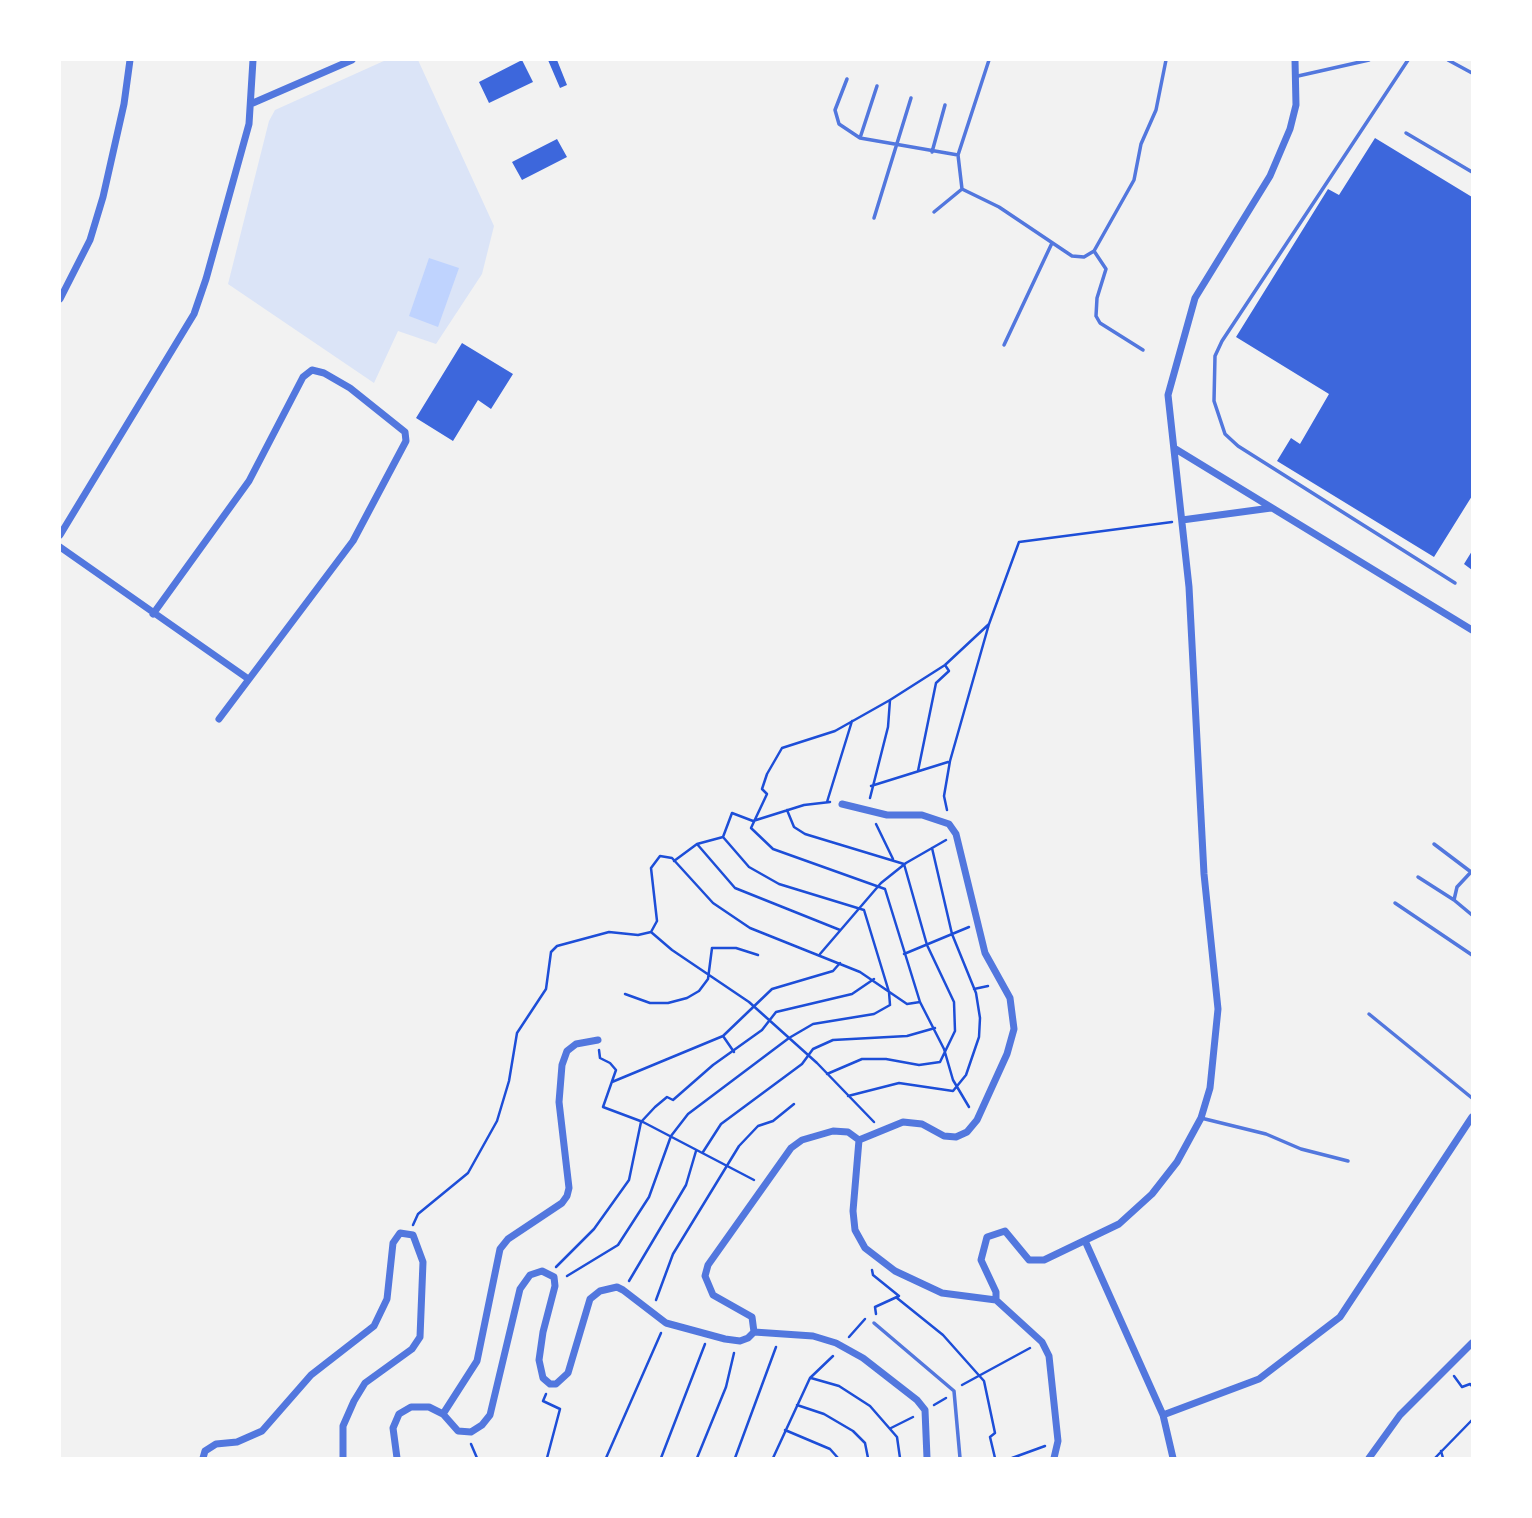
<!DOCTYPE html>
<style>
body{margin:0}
#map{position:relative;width:1532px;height:1518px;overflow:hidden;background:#f2f2f2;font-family:Lato,sans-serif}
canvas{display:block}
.frame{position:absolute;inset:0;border:61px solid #fff;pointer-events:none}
</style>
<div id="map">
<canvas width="1532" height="1518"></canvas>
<div class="frame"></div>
</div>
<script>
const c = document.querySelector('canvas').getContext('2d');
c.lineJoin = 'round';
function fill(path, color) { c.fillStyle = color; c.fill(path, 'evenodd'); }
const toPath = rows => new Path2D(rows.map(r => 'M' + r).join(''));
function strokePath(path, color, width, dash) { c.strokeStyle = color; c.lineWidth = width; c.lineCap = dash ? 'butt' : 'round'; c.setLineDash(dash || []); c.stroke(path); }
const green = toPath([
 [386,60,418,60,494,226,482,274,436,344,398,331,374,383,228,284,269,121,275,110]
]);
const water = toPath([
 [429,258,459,268,438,327,409,316]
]);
const building = toPath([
 [522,60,533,82,489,103,479,82],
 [548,60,557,60,567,85,560,88],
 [1375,138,1472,197,1472,496,1434,557,1277,461,1291,438,1300,444,1329,394,1236,337,1328,189,1339,195],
 [557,139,567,157,522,180,512,162],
 [462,343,513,374,491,409,478,400,453,441,416,418],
 [1472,551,1472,570,1464,564]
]);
const path = toPath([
 [918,771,936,683,949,671,945,665],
 [871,786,948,762],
 [870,798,888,727,890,700],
 [827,802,852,721],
 [787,810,794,827,805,834,904,864,927,945,954,1002,955,1031,940,1062,919,1065,886,1059,862,1059,827,1074],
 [947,810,944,796,950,761,989,624,1019,542,1172,522],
 [876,824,893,859],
 [697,844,735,888,840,930],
 [674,861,697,844,723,837,732,813,753,821,804,805,830,802],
 [651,932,672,950,749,1002,817,1063,874,1122],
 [820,954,881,883,906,863,946,840],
 [904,954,969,927],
 [974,989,988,986],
 [625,994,650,1003,668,1003,687,998,699,991,708,979,712,948,736,948,758,955],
 [920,1002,885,889,773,849,751,828,767,794,762,789,767,774,782,748,835,731,890,700,945,665,989,624],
 [723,1036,772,989,833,971,840,963],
 [599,1050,600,1058,610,1063,616,1070,603,1107,643,1122,754,1180],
 [612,1082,723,1036,734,1052],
 [848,1096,899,1083,953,1091,966,1075,979,1037,980,1018,976,993,952,934,932,848],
 [703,1152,721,1124,802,1064,813,1049,833,1040,907,1036,935,1028],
 [413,1225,418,1214,468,1173,497,1121,509,1081,517,1033,546,989,551,952,557,946,609,932,638,935,651,932,657,921,651,868,660,856,672,858,713,903,750,928,860,972,907,1004,920,1002,944,1049,953,1080,969,1107],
 [556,1267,594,1229,629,1180,641,1122,655,1107,667,1097,673,1100,713,1065,762,1030,776,1012,852,994,874,979],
 [872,1270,873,1275,899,1296,875,1307,876,1314],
 [567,1276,618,1245,649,1197,671,1136,688,1114,789,1038,813,1024,874,1014,890,1005,889,992,864,910,779,884,749,867,723,837],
 [629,1281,686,1185,696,1151],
 [897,1298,943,1335,984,1381,995,1433,990,1437,995,1458],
 [656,1300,673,1254,739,1146,758,1126,773,1121,794,1104],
 [849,1337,865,1319],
 [1454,1376,1462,1387,1470,1384,1472,1386],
 [811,1378,839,1386,870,1406,897,1437,900,1458],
 [962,1385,1030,1348],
 [546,1394,543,1401,560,1409,547,1458],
 [797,1405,824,1414,853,1431,865,1443,868,1458],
 [934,1405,946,1398],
 [891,1428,913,1417],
 [785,1430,830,1449,838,1458],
 [471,1444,477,1458],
 [1441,1451,1443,1458],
 [606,1458,661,1333],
 [661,1458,705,1344],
 [697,1458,726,1387,734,1353],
 [735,1458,776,1347],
 [773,1458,810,1378,833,1356],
 [1012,1458,1045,1446],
 [1435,1458,1472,1420]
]);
const service = toPath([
 [1408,60,1222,341,1215,356,1214,401,1225,434,1238,446,1455,583],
 [1448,60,1472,73],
 [1298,76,1369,60],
 [847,79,835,110,839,124,860,138],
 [877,86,860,138,958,155],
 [1406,133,1472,172],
 [932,152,945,105],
 [962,189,999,207,1072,256,1084,257,1094,251,1134,180,1141,144,1156,110,1166,60],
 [934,212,962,189,958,155,989,60],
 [874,218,911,98],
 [1094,251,1106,269,1097,298,1096,316,1100,323,1143,350],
 [1004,345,1052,243],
 [1434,844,1471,872],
 [1471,872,1457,887,1454,900,1472,915],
 [1418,877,1454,900],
 [1395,903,1472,955],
 [1369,1014,1472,1098],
 [1201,1118,1266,1134,1301,1149,1348,1161],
 [874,1323,954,1391,960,1458]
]);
const minor = toPath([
 [253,103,352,60],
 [60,299,90,240,103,197,124,104,130,60],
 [1174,448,1472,630],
 [1182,520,1271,508],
 [60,535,194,314,206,279,249,124,253,60],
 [60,547,247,678],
 [153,614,249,481,303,377,312,370,324,373,350,388,405,432,406,441,353,541,219,719],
 [842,804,887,815,922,815,949,824,956,834,985,953,1010,998,1014,1029,1007,1054,977,1120,967,1132,956,1137,944,1136,922,1124,903,1122,859,1140],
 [859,1140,853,1211,855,1230,865,1248,895,1271,942,1293,996,1300],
 [1086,1243,1163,1415,1173,1458],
 [996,1300,996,1292,981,1260,987,1237,1005,1231,1029,1260,1044,1260,1119,1224,1152,1194,1177,1162,1201,1118,1210,1088,1218,1009,1204,874,1189,587,1168,395,1195,298,1270,176,1290,129,1296,105,1295,60],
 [996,1300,1042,1342,1049,1356,1058,1441,1054,1458],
 [754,1332,813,1336,836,1343,863,1358,917,1400,925,1410,927,1458],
 [443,1414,477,1361,500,1249,508,1239,562,1203,567,1196,569,1188,559,1102,562,1065,567,1051,576,1044,598,1040],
 [1163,1415,1259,1379,1340,1317,1472,1117],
 [203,1458,205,1451,216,1444,237,1442,262,1431,311,1375,374,1326,387,1299,393,1243,400,1233,413,1235,423,1262,420,1337,412,1349,365,1383,354,1401,343,1426,343,1458],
 [397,1458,393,1428,399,1414,411,1407,429,1407,443,1414,458,1431,471,1432,482,1425,490,1415,520,1289,530,1275,542,1271,554,1277,555,1286,543,1332,539,1360,543,1378,550,1384,556,1384,568,1373,590,1299,600,1291,617,1287,623,1290,666,1323,725,1339,740,1341,748,1338,754,1332,752,1317,713,1295,705,1276,708,1265,791,1148,802,1140,833,1131,848,1132,859,1140],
 [1369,1458,1400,1415,1472,1343]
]);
fill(green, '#dbe4f7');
fill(water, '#bfd3fe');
fill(building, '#3d67dc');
strokePath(path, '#1d4ed8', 2.5);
strokePath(service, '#5277de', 3.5);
strokePath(minor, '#5277de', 7);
</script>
